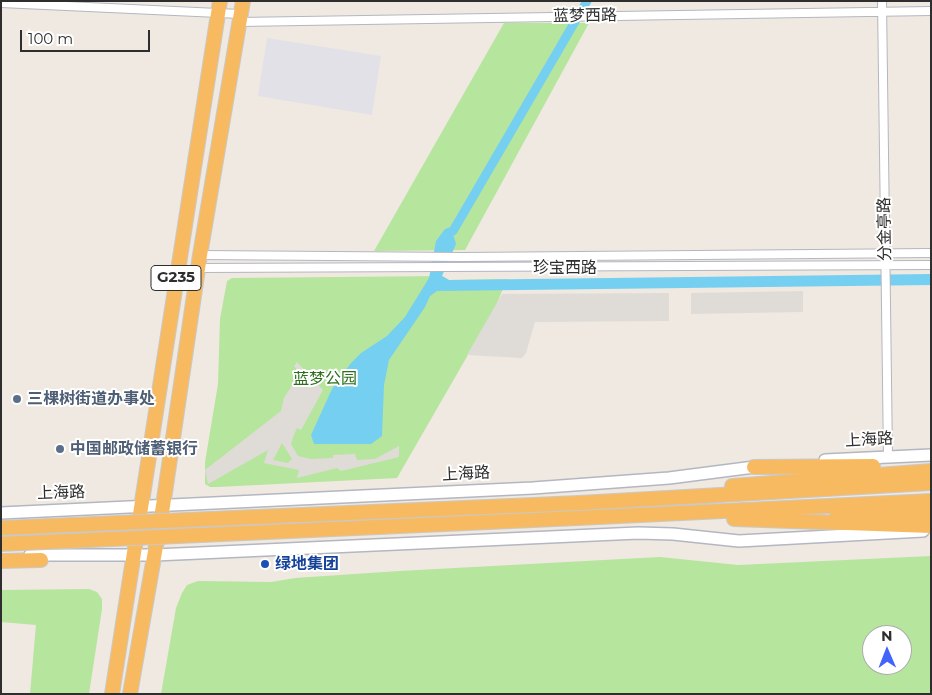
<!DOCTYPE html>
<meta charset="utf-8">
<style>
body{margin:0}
#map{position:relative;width:932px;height:695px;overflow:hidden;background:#efe9e1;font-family:Montserrat,sans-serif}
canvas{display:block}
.frame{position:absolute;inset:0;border:2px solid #2e2e2e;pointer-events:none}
.north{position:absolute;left:862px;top:625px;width:50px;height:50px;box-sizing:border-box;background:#fff;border:1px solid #ababab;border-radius:50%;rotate:359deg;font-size:14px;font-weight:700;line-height:20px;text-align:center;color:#2e2e2e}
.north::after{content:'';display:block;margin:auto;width:18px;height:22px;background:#4264fb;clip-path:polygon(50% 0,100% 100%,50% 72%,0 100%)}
.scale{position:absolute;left:20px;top:30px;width:130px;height:22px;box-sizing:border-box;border:2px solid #2e2e2e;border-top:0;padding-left:6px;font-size:15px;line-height:18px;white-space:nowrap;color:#2e2e2e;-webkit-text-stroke:4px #fff;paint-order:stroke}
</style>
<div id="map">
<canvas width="932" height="695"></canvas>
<div class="frame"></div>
<div class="north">N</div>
<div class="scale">100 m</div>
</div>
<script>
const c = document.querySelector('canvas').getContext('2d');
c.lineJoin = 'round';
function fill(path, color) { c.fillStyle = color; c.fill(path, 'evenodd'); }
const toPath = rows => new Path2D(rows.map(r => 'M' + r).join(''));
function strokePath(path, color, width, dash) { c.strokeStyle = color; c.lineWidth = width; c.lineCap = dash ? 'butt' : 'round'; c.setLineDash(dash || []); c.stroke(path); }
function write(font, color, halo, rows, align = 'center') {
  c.font = font + ' Montserrat,"Noto Sans SC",sans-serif'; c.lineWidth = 4; c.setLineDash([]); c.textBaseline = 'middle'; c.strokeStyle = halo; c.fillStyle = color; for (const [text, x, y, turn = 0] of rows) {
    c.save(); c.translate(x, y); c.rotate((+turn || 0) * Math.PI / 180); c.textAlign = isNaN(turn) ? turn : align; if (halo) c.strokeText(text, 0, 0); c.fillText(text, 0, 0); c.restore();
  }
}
const industrial = toPath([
 [267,38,381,56,372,115,258,96]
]);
const green = toPath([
 [504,23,589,23,465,250,374,251],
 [442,276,449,280,507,279,495,308,397,478,217,487,210,487,205,484,205,462,218,384,220,319,227,281,232,278],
 [931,556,931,694,161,694,176,608,182,593,187,585,198,581,271,582,295,578,399,571,660,557,738,565],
 [872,635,902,635,902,665,872,665],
 [89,589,97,592,102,599,102,609,89,694,30,694,36,625,1,622,1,590]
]);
const plaza = toPath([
 [803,291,803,312,691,314,691,293],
 [669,293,669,321,535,322,526,353,522,358,467,355,502,294],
 [297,362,323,390,301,430,297,428,293,437,291,444,298,456,311,459,333,458,333,455,355,454,357,460,375,459,399,446,399,457,341,471,337,468,297,478,299,470,264,463,268,450,208,484,205,470,281,411,284,398,296,379,303,377,294,366],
 [282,443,292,459,288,463,273,460]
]);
const water = toPath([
 [451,227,456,244,442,276,449,280,931,274,931,285,437,291,430,296,425,307,389,360,384,385,382,436,371,444,314,444,311,435,332,389,351,363,361,353,387,336,405,317,429,278,436,241,445,229]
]);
const canal = toPath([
 [453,231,587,1]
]);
const minor = toPath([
 [882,1,888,457],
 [1,3,240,14],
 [239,22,931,11],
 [200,255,463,257,931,253],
 [199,268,931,265]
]);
const secondary = toPath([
 [825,460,931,455],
 [1,513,533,488,669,478,762,466],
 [30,555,155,555,638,533,673,534,739,541,923,531]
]);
const trunk = toPath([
 [754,467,873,466],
 [732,486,931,471],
 [579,503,931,483],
 [837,515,931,513],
 [578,518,931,501],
 [734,519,931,526],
 [1,561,41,560],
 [112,694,220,1],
 [130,694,163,506,200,255,243,1]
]);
const trunkBridge = toPath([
 [1,528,579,503],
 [1,544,578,518]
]);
const markers = [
 [17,399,5,"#5c6f8a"],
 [60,449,5,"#5c6f8a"],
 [265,564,5,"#1a4fb4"]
];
const shields = [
 [176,278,50]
];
const shieldNames = [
 ["G235",176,278]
];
const streetNames = [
 ["蓝梦西路",585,16,-1],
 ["分金亭路",885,229,-91],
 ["珍宝西路",565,268],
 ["上海路",869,440,-3],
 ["上海路",466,474,-3],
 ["上海路",61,493,-2]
];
const parkNames = [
 ["蓝梦公园",325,379]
];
const serviceNames = [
 ["三棵树街道办事处",27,399],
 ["中国邮政储蓄银行",70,449]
];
const transitNames = [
 ["绿地集团",275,564]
];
fill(industrial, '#e3e1e8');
fill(green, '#b6e59e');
fill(plaza, '#dfdcd8');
fill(water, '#75cff0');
strokePath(canal, '#75cff0', 9);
strokePath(minor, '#b4b7c1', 10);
strokePath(secondary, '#b4b7c1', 14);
strokePath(trunk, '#c9c9c9', 16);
strokePath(minor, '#fff', 8);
strokePath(secondary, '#fff', 11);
strokePath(trunk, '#f8ba60', 14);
strokePath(trunkBridge, '#c9c9c9', 16, []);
strokePath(trunkBridge, '#f8ba60', 14);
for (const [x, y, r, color] of markers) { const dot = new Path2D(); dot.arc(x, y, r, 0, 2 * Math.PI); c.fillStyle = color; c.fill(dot); strokePath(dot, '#fff', 2); }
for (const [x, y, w] of shields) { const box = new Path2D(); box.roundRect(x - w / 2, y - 12.5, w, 25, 4); c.fillStyle = '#fff'; c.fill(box); strokePath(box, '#2e2e2e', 1); }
write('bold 15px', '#2e2e2e', null, shieldNames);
write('16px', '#2e2e2e', '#fff', streetNames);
write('16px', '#2c6e1b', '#fff', parkNames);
write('bold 16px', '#4e5e75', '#fff', serviceNames, 'left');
write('bold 16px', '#164399', '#fff', transitNames, 'left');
</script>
